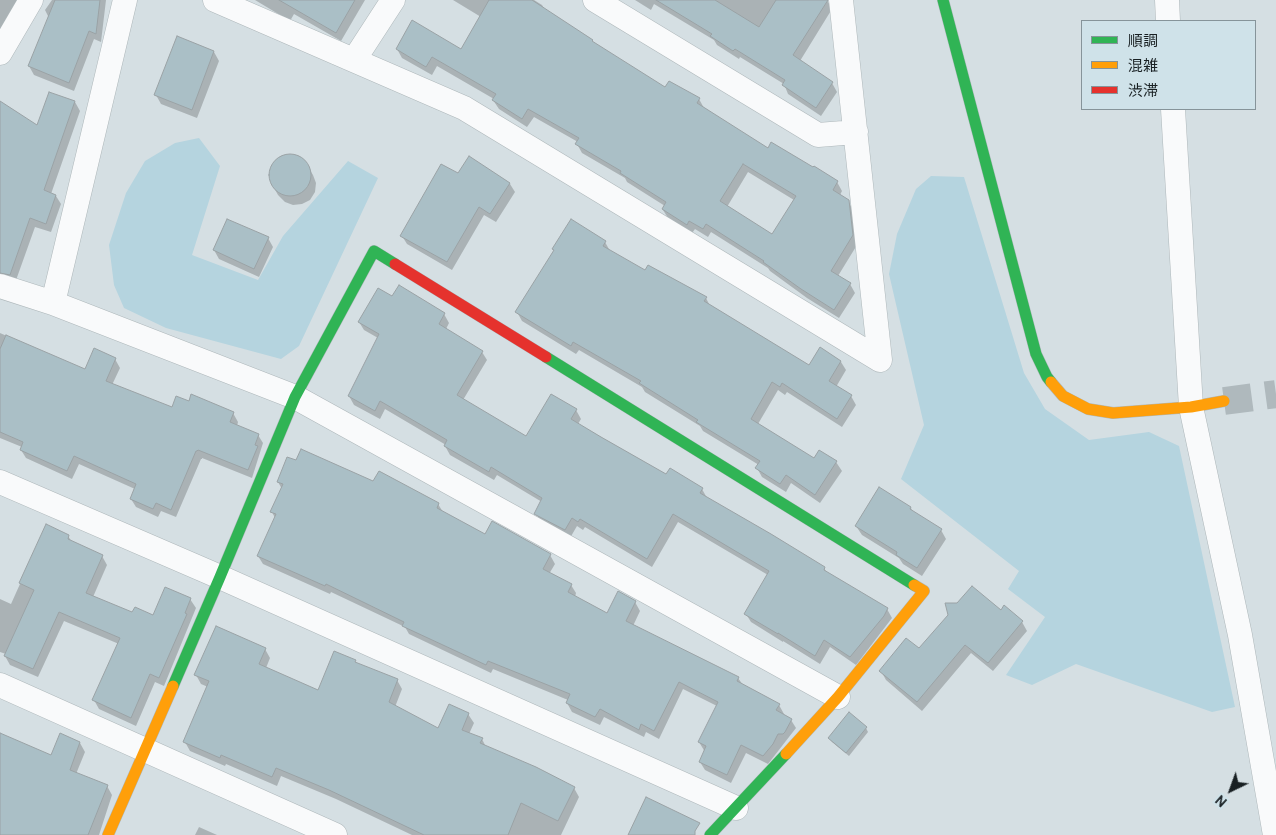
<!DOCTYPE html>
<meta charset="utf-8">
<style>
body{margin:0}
#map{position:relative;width:1276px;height:835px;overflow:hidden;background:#d5dfe3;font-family:Cabin,"Noto Sans JP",sans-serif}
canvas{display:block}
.legend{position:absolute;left:1081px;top:20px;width:175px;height:90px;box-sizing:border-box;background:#cfe2e9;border:1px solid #86949a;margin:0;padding:6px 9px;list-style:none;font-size:15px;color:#192023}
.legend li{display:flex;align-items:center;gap:10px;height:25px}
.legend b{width:25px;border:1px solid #86949a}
.north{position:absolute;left:1206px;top:765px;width:50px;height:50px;-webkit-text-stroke:4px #cfe2e9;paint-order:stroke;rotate:222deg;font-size:14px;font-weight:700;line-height:20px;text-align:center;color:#192023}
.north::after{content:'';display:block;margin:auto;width:18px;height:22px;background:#192023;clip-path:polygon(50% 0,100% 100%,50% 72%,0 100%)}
</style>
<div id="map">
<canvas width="1276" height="835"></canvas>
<ul class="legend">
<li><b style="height:6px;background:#30b455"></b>順調</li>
<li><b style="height:6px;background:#ff9f0a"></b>混雑</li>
<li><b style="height:6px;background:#e5322d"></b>渋滞</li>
</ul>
<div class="north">N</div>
</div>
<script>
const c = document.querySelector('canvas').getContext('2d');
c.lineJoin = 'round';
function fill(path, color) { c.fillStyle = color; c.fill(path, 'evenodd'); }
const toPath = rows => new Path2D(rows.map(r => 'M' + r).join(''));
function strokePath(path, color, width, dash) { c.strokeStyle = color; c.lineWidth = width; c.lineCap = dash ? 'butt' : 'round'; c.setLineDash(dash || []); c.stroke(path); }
const green = toPath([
 [199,138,220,166,192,255,258,280,283,236,348,161,378,178,299,346,281,359,166,328,124,308,114,285,109,245,126,193,145,161,175,143],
 [931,176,964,177,1024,373,1045,409,1089,440,1149,432,1179,446,1235,707,1212,712,1076,664,1032,685,1006,675,1045,617,1008,589,1019,571,901,479,924,425,889,274,897,234,916,189]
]);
const shadow = toPath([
 [0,0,19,0,0,33],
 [52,0,106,0,101,42,94,39,74,91,34,75,29,66,49,18,45,10],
 [255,0,365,0,341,41,294,14,290,21],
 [453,0,534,0,542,5,545,10,592,41,594,44,666,89,699,99,704,108,768,149,837,182,842,191,840,195,848,201,853,210,857,245,838,276,850,284,855,293,839,318,807,298,770,271,768,268,711,232,708,237,695,229,692,233,668,218,663,210,665,206,627,182,625,178,582,153,577,144,578,142,534,117,527,127,499,109,493,100,494,99,437,66,432,75,402,58,397,49,462,51,481,17],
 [748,172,794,200,772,236,727,207],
 [635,0,827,0,832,9,800,61,832,83,837,92,821,116,788,94,784,84,740,57,739,59,717,45,714,40,654,4,651,10],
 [214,52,219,61,197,118,161,104,156,95],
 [50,94,75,102,80,111,51,194,56,196,61,204,51,232,35,227,15,283,0,278,0,103,38,127],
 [293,155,301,158,307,165,313,175,316,183,315,192,310,200,302,204,293,205,285,202,278,195,273,186,270,177,271,168,276,161,284,156],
 [469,158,510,184,515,192,496,222,484,215,452,270,407,244,402,236,458,175],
 [268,238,273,247,259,277,219,259,214,250],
 [605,242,610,251,646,272,706,298,710,306,809,367,841,362,846,370,836,387,851,396,856,405,842,427,787,392,785,395,778,390,758,424,814,459,820,451,836,462,842,471,820,503,791,483,786,492,762,477,757,468,759,465,703,431,700,426,645,392,642,387,579,350,576,354,522,321,517,312],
 [393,298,444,314,449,323,446,329,482,352,487,360,463,400,526,438,576,410,581,419,578,424,667,475,702,489,707,498,824,568,827,573,887,609,892,618,856,665,830,647,820,664,783,641,783,642,751,622,746,614,768,575,678,522,652,567,585,527,583,530,577,526,570,538,541,522,536,514,542,502,497,475,494,480,450,455,445,446,446,445,385,409,380,419,354,405,349,396,378,338,364,330,359,322],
 [0,333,86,371,115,359,120,368,112,385,172,409,189,403,233,413,238,422,237,426,258,435,263,443,252,478,202,458,202,459,201,459,176,517,161,511,158,517,136,507,131,499,135,489,79,464,72,479,26,458,21,450,22,447,0,438],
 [278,482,374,483,438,504,443,512,486,535,550,555,555,564,549,574,571,585,576,593,575,597,607,615,618,593,635,602,640,611,633,626,738,678,743,685,779,705,784,714,783,715,791,720,796,728,768,764,746,753,731,783,705,770,700,762,705,752,699,742,717,706,683,689,659,739,646,732,644,737,604,717,600,725,572,712,567,703,568,700,493,669,491,673,409,634,405,627,331,592,330,594,263,564,258,556,275,518,272,512,282,489],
 [879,489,911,508,913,513,941,530,946,539,922,576,903,564,899,558,862,535,856,526],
 [46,526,68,536,72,542,102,556,107,565,93,597,133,614,154,616,190,599,196,608,164,686,155,682,136,726,99,709,94,700,119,644,64,621,38,677,10,665,5,656,6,654,0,652,0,599,11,604],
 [1001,611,1022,622,1027,631,993,671,971,653,922,711,886,680,881,671,919,650,949,615],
 [265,649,270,658,266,668,319,691,355,661,356,664,397,680,402,689,395,707,439,730,468,714,474,723,469,734,482,739,486,747,574,788,579,797,561,835,412,835,336,799,281,776,277,786,226,764,225,766,190,751,185,742,208,687,201,684,196,675],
 [866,728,868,732,849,756,832,742,829,738],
 [0,735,52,757,80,743,85,752,76,774,107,786,112,795,99,835,0,835],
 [199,827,217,835,195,835]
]);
const building = toPath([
 [55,0,100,0,96,34,89,31,69,83,28,66,55,0],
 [279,0,355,0,336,33,279,0],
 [489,0,532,0,593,40,592,41,665,87,669,81,700,98,697,103,768,148,771,142,813,167,814,166,838,181,833,190,849,200,853,235,831,271,851,283,834,310,801,289,763,262,764,261,706,224,703,229,689,221,687,225,662,209,666,202,620,173,621,171,575,144,579,138,528,109,522,119,492,100,496,94,432,57,426,67,396,49,412,20,461,49,489,0],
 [743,164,796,196,772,234,720,201,743,164],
 [656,0,715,0,759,27,776,0,828,0,793,55,833,82,816,108,782,85,785,80,735,49,733,51,710,36,712,34,656,0],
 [177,36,214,51,192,110,154,95,177,36],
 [49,92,75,101,44,190,56,195,46,224,30,218,10,275,0,273,0,101,37,125,49,92],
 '269 175a21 21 0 1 1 42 0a21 21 0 1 1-42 0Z',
 [469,156,510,183,490,214,479,207,447,262,400,236,441,164,458,173,469,156],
 [227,219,269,237,254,269,213,250,227,219],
 [571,219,606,241,603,246,645,270,648,265,707,297,704,301,809,365,820,347,841,361,829,381,852,395,837,419,782,383,780,387,772,382,751,419,814,458,819,450,837,461,815,495,786,475,780,484,755,468,760,461,696,422,698,420,639,383,641,381,573,342,571,346,515,312,554,250,552,249,571,219],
 [399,285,445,313,439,324,483,351,457,395,526,436,551,394,577,409,571,419,601,437,666,474,670,468,703,488,700,493,771,534,825,567,824,570,888,608,884,616,850,657,824,640,815,656,778,633,778,634,744,614,769,571,673,514,647,559,580,519,578,522,572,518,565,530,534,514,542,498,491,467,489,472,444,446,447,440,380,401,375,411,348,396,379,334,358,322,378,288,392,296,399,285],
 [6,335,85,369,94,348,116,358,106,381,172,407,176,396,189,401,191,394,234,412,230,422,259,434,255,445,258,446,248,470,198,450,197,451,196,451,171,510,156,503,153,509,130,499,136,484,74,456,67,471,20,450,23,442,0,432,0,349,6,335],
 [301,449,373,481,379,471,439,503,437,508,485,534,492,521,551,554,543,569,572,584,568,592,607,613,618,591,636,601,626,621,739,677,737,681,780,704,776,710,792,719,785,732,783,734,778,734,773,744,763,756,741,745,727,775,699,762,706,746,698,742,718,702,679,682,654,731,641,724,639,730,600,709,595,717,566,703,570,694,488,661,486,665,402,626,404,622,326,584,325,586,257,556,276,514,270,512,283,484,277,482,287,457,296,460,301,449],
 [879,487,911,507,910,509,942,529,917,568,896,555,897,552,855,526,879,487],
 [46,524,69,535,68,539,103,555,86,593,132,612,135,607,153,615,165,587,191,598,185,613,187,614,159,678,150,674,131,718,92,700,120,638,59,612,33,669,4,656,34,590,19,583,46,524],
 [972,586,1001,610,1004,605,1023,621,988,663,965,645,917,702,879,671,906,638,919,648,948,615,945,603,957,603,972,586],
 [216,626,266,648,259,664,318,690,334,651,356,660,355,662,398,679,389,702,438,728,449,704,469,713,462,730,483,738,480,743,536,767,575,787,558,821,521,803,508,835,424,835,329,790,276,768,272,777,221,755,220,758,183,742,209,681,194,675,216,626],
 [849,712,867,727,846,753,828,738,849,712],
 [0,733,51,755,60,733,80,742,70,770,108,785,88,835,0,835,0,733],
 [646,797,700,823,695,831,695,835,628,835,646,797]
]);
const secondaryTunnel = toPath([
 [1224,401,1276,394]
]);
const street = toPath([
 [215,0,464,108,880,360,841,0],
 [595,0,818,135,856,132],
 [1167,0,1168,21],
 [0,53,31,0],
 [354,60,393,0],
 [1173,109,1191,407,1240,635,1275,835],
 [0,286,53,303,295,397,838,697],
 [53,303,125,0],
 [0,482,220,577,736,808],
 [0,685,335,835]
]);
const fast = toPath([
 [943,0,1036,354,1047,377,1051,382],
 [546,357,914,585],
 [173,686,220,577,295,397,374,251,395,264],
 [710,835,786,754]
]);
const slow = toPath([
 [1051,382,1063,396,1088,409,1113,413,1191,407,1224,401],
 [786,754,838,697,924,591,914,585],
 [108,835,173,686]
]);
const jam = toPath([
 [395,264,546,357]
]);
fill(green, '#b5d4df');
fill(shadow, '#0003');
fill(building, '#aabfc6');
strokePath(building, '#9aa2a5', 1);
strokePath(secondaryTunnel, '#afb9bd', 28, [28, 14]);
strokePath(street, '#aeb7ba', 25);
strokePath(fast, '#aeb7ba', 12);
strokePath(slow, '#aeb7ba', 12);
strokePath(jam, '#aeb7ba', 12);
strokePath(street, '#f9fafb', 24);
strokePath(fast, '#30b455', 11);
strokePath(slow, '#ff9f0a', 11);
strokePath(jam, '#e5322d', 11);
</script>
